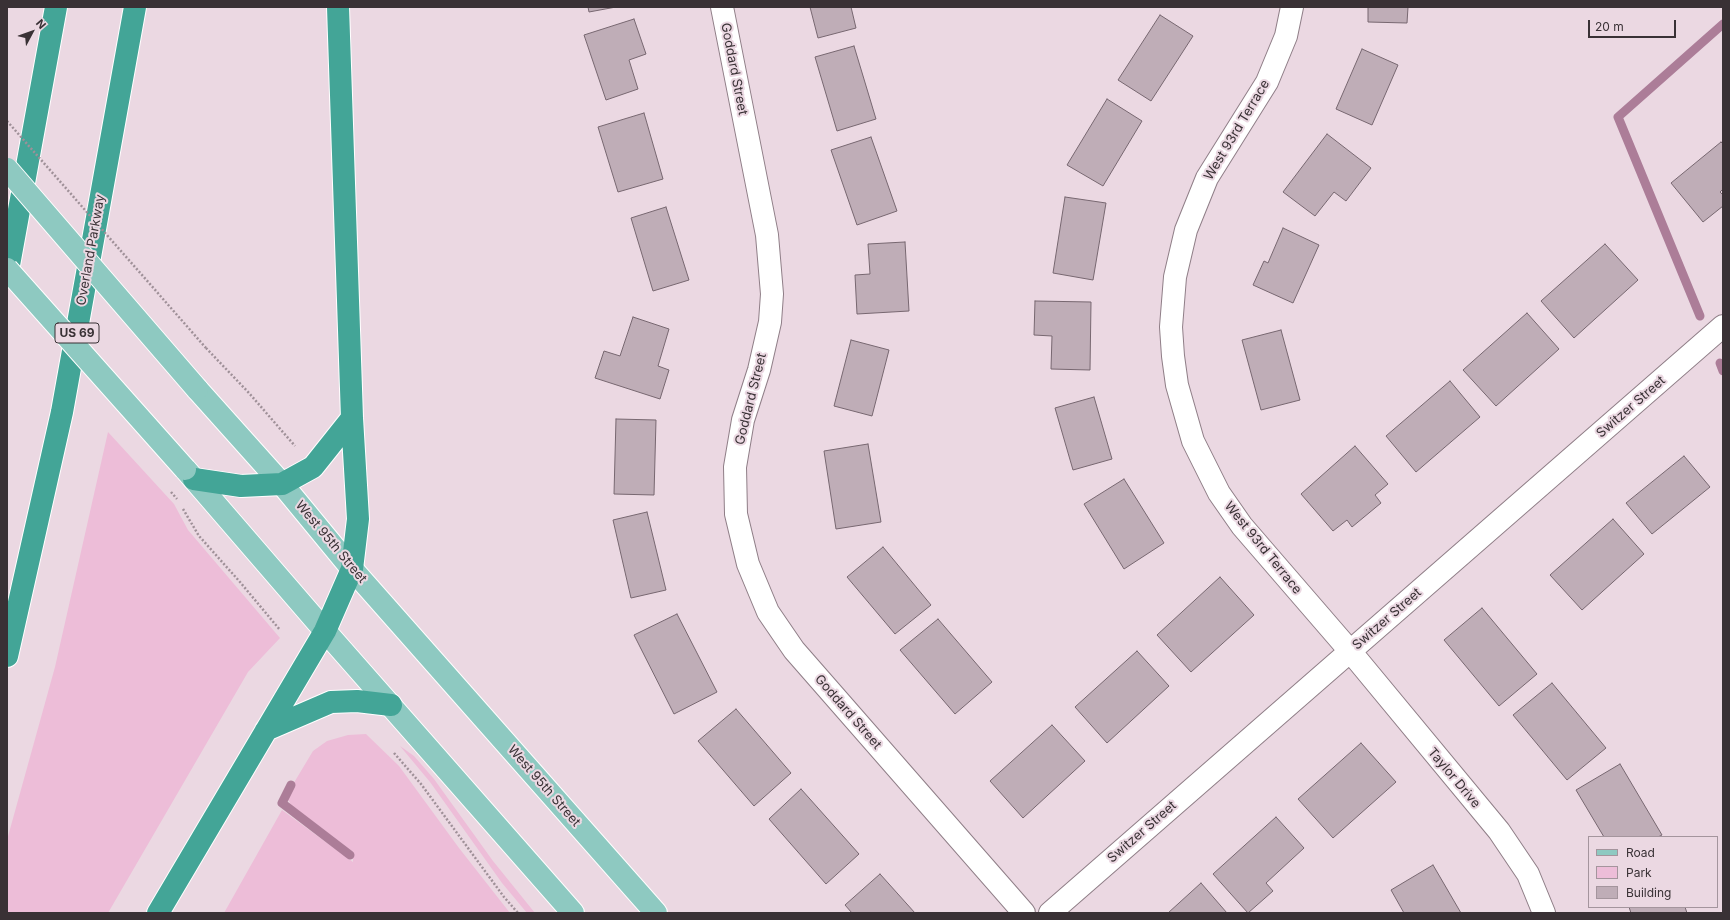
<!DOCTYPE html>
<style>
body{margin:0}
#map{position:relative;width:1730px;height:920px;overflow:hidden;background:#ebd8e2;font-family:Inter,sans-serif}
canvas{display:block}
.frame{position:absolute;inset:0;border:8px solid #393135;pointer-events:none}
.legend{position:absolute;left:1588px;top:836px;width:130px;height:72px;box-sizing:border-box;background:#ebd8e2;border:1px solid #a4959d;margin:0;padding:5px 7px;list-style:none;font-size:12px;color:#393135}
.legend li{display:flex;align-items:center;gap:8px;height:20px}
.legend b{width:20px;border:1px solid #a4959d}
.north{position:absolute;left:12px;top:12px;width:40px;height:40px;-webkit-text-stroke:3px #ebd8e2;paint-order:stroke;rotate:49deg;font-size:11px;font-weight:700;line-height:16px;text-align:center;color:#393135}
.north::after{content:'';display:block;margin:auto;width:14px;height:18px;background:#393135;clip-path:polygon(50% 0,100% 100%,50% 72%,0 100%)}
.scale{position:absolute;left:1588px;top:20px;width:88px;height:18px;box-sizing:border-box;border:2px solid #393135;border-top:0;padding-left:5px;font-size:12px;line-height:14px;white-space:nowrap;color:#393135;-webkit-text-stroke:3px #ebd8e2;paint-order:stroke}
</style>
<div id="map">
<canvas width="1730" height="920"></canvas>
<div class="frame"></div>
<ul class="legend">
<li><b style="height:5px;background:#8ec9c1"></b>Road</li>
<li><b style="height:11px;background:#edbdd8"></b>Park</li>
<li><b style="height:11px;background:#bfadb7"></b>Building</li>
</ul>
<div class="north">N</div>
<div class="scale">20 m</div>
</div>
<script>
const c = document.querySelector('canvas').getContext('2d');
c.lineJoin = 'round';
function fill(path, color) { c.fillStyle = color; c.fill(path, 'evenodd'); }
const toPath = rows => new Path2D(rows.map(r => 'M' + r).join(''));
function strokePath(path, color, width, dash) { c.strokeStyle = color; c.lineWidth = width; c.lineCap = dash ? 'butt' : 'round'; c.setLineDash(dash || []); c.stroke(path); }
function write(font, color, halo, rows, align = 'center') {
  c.font = font + ' Inter,sans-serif'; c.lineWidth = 4; c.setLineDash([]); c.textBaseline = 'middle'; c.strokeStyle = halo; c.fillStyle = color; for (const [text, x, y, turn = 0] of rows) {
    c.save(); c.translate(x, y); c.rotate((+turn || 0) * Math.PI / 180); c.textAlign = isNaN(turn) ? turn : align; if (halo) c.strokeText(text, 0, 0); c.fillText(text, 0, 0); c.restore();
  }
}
const green = toPath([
 [108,432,174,504,188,530,280,638,248,672,108,913,7,913,7,840,55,667],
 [366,734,399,766,459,848,510,913,224,913,282,810,353,862,353,852,291,805,286,796,313,751,327,741,348,735],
 [400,746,414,756,434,779,493,861,535,913,527,913,502,883,430,782]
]);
const stream = toPath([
 [1700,316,1618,117,1723,24],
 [1720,363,1723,371],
 [291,785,282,803,350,855]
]);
const building = toPath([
 [588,7,616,7,589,12,588,7],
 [810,7,851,7,856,28,818,38,810,7],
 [1368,7,1408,7,1407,23,1368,22,1368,7],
 [1160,15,1193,36,1151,101,1118,80,1160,15],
 [634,19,646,54,629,60,638,89,606,100,584,35,634,19],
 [854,46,876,119,837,131,815,57,854,46],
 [1362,49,1398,65,1372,125,1336,109,1362,49],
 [1107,99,1142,121,1103,186,1067,165,1107,99],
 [644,113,663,179,618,192,598,127,644,113],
 [1327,134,1371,168,1346,201,1334,192,1315,216,1283,192,1327,134],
 [871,137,897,211,857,225,831,150,871,137],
 [1721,142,1723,144,1723,189,1720,192,1723,195,1723,206,1703,222,1671,183,1721,142],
 [1065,197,1106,203,1093,280,1053,273,1065,197],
 [666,207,689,280,653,291,631,218,666,207],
 [1283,228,1319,245,1293,303,1253,285,1264,261,1268,263,1283,228],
 [905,242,909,311,857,314,855,275,870,274,868,244,905,242],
 [1605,244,1638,280,1574,338,1541,301,1605,244],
 [1035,301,1091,302,1090,370,1051,369,1052,336,1034,335,1035,301],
 [1527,313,1559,349,1496,406,1463,370,1527,313],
 [633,317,669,329,658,366,669,370,660,399,595,378,604,351,620,356,633,317],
 [1281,330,1300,400,1261,410,1242,340,1281,330],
 [851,340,889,350,872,416,834,406,851,340],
 [1450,381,1480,417,1416,472,1386,436,1450,381],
 [1094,397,1112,459,1073,470,1055,408,1094,397],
 [616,419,656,420,654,495,614,494,616,419],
 [868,444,881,522,836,529,824,451,868,444],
 [1355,446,1388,484,1375,495,1381,503,1352,527,1347,520,1333,531,1301,494,1355,446],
 [1684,456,1710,487,1652,534,1626,503,1684,456],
 [1124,479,1164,543,1124,569,1084,504,1124,479],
 [647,512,666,590,631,598,613,520,647,512],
 [1613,519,1644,554,1582,610,1550,575,1613,519],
 [883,547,931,605,895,634,847,577,883,547],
 [1220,577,1254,615,1191,672,1157,635,1220,577],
 [1482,608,1537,674,1499,706,1444,640,1482,608],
 [677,614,717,692,674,714,634,635,677,614],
 [938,619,992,682,955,714,900,650,938,619],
 [1137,651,1169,686,1107,743,1075,707,1137,651],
 [1552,683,1606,748,1567,780,1513,715,1552,683],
 [736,709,791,773,754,806,698,741,736,709],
 [1052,725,1085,761,1023,818,990,781,1052,725],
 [1361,743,1396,782,1333,838,1298,799,1361,743],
 [1620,764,1662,835,1658,837,1604,837,1576,790,1620,764],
 [801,789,859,854,826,884,769,819,801,789],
 [1276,817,1304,848,1266,883,1273,891,1248,913,1213,874,1276,817],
 [1433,865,1461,913,1404,913,1391,890,1433,865],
 [880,874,915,913,852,913,845,905,880,874],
 [1201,883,1227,913,1168,913,1201,883],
 [1629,907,1685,907,1687,913,1631,913,1629,907]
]);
const path = toPath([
 [206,348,249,393,295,446],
 [183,509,199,536,240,582,280,630],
 [394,753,421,784,504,897,518,913]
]);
const street = toPath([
 [722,7,767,235,772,294,770,322,759,370,743,420,735,467,736,514,748,564,768,612,794,650,1024,913],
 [1292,7,1286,36,1267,82,1207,178,1186,230,1175,277,1171,327,1173,356,1177,385,1193,441,1219,493,1242,526,1350,651,1499,831,1528,874,1544,913],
 [1050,913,1723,326]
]);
const primary = toPath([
 [197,389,282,484,352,569,656,913],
 [186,470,325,631,573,913]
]);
const highway = toPath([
 [7,276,56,7],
 [194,479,241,486,282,484,313,467,352,418],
 [7,656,62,412,135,7],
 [266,730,331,702,357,701,391,705],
 [158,913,325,631,352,569,358,519,352,418,338,7]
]);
const pathBridge = toPath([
 [7,121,206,348],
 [171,492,177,499]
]);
const primaryBridge = toPath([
 [7,169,197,389],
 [7,269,185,469]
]);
const shields = [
 [77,333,44]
];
const shieldNames = [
 ["US 69",77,333]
];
const streetNames = [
 ["Goddard Street",734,69,79],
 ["West 93rd Terrace",1237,130,-59],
 ["Overland Parkway",91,250,-80],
 ["Goddard Street",751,399,-76],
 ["Switzer Street",1631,407,-41],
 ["West 95th Street",331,542,50],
 ["West 93rd Terrace",1263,548,51],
 ["Switzer Street",1387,619,-41],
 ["Goddard Street",848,712,49],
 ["Taylor Drive",1454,778,50],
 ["West 95th Street",544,786,49],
 ["Switzer Street",1142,832,-41]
];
fill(green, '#edbdd8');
strokePath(stream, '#ac7d98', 9);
fill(building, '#bfadb7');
strokePath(building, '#776770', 1);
strokePath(street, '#8f7e87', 24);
strokePath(primary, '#fff', 24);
strokePath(highway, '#fff', 24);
strokePath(path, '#9f9098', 2.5, [2, 2]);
strokePath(street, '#fff', 22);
strokePath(primary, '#8ec9c1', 22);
strokePath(highway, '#43a597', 22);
strokePath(primaryBridge, '#fff', 24, []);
strokePath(pathBridge, '#9f9098', 2.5, [2, 2]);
strokePath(primaryBridge, '#8ec9c1', 22);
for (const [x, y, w] of shields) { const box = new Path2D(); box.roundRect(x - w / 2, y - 10, w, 20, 3); c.fillStyle = '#ebd8e2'; c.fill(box); strokePath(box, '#393135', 1); }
write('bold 12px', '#393135', null, shieldNames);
write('13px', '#393135', '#ebd8e2', streetNames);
</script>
